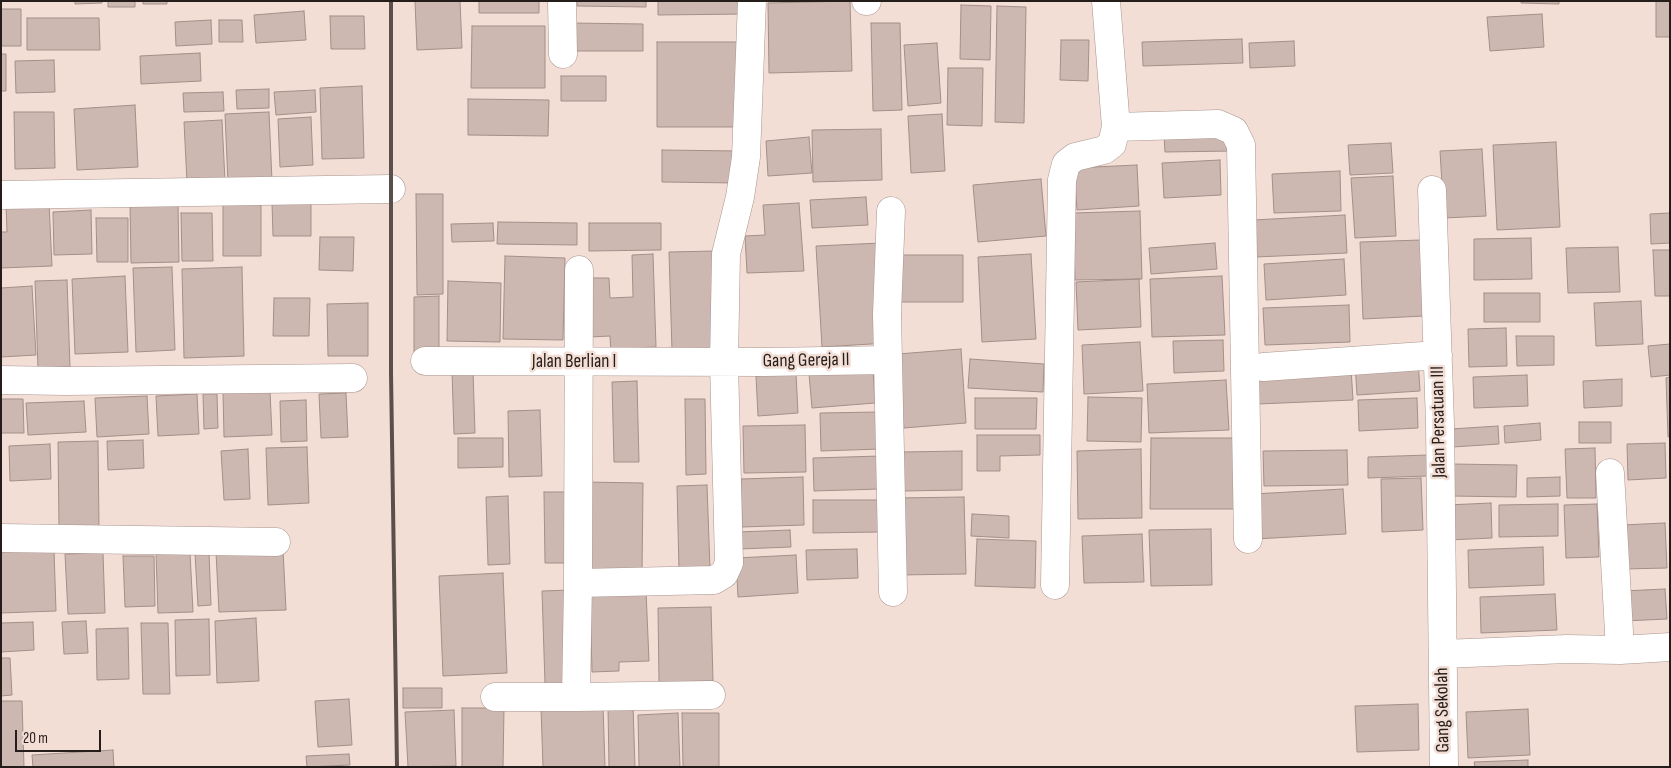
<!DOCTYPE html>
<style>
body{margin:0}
#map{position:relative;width:1671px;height:768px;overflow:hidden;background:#f3ded6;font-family:"Sofia Sans Condensed",sans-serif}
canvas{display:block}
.frame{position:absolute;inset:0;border:2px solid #241d1a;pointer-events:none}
.scale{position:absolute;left:15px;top:730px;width:86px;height:22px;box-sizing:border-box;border:2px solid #241d1a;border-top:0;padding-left:6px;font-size:15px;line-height:18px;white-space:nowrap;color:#241d1a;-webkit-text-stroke:4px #f3ded6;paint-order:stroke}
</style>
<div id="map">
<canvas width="1671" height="768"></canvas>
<div class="frame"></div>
<div class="scale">20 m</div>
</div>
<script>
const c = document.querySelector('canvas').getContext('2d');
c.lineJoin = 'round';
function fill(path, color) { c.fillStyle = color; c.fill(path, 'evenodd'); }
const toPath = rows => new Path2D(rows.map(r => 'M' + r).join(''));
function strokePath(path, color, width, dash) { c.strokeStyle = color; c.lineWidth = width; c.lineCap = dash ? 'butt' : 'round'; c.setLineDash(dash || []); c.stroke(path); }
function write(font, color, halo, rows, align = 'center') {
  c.font = font + ' "Sofia Sans Condensed",sans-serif'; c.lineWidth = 5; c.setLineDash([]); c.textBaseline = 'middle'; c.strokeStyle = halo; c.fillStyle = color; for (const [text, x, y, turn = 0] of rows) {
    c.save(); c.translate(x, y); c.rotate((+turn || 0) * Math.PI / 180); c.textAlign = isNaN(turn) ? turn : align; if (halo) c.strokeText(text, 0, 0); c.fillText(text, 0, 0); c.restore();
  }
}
const building = toPath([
 [75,1,102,1,102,3,75,4,75,1],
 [108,1,135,1,135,7,108,7,108,1],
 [143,1,167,1,167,4,143,4,143,1],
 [415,1,460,1,462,48,417,50,415,1],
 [479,1,539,1,539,13,479,13,479,1],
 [577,1,646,1,646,7,577,6,577,1],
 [658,1,745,1,745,14,658,15,658,1],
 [850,1,852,71,769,73,768,3,850,1],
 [1521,1,1559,1,1559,4,1521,3,1521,1],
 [1656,1,1670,1,1670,37,1656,37,1656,1],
 [961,5,991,6,990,60,960,59,961,5],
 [997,6,1026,7,1024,123,995,122,997,6],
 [1,9,21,9,21,46,1,46,1,9],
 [304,11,306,40,256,43,254,15,304,11],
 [1542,14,1544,47,1490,51,1487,17,1542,14],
 [330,16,364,16,365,49,331,49,330,16],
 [27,18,99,18,100,50,27,50,27,18],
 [211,20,212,44,176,46,175,22,211,20],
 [219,20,242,20,243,42,219,42,219,20],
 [571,23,643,24,643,51,571,51,571,23],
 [871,23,900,23,902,110,873,111,871,23],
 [472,26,545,26,545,88,471,88,472,26],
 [1242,39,1243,63,1143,66,1142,42,1242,39],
 [1061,40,1089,40,1088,81,1060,80,1061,40],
 [1294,41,1295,66,1250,68,1249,43,1294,41],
 [657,42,742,42,742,127,657,127,657,42],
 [937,43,941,103,908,106,904,45,937,43],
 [200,53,201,81,141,84,140,56,200,53],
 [1,54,6,54,6,91,1,91,1,54],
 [54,60,55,92,16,93,15,61,54,60],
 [948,68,983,68,982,126,947,125,948,68],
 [561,76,606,76,606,101,561,101,561,76],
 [362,86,364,158,322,159,320,88,362,86],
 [269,89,269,108,237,109,236,90,269,89],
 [315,90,316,112,276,115,274,92,315,90],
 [223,92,224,111,184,112,183,93,223,92],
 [468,99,549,100,548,136,468,135,468,99],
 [135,105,138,167,77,170,74,109,135,105],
 [14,112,54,112,55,168,15,169,14,112],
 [269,112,272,181,228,183,225,114,269,112],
 [942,114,945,171,911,173,908,116,942,114],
 [311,117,313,165,280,167,278,119,311,117],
 [222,120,225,181,187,183,184,122,222,120],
 [881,129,882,180,813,182,812,130,881,129],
 [1232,134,1232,151,1165,152,1164,135,1232,134],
 [809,137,812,173,768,176,766,141,809,137],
 [1556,142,1560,227,1497,230,1493,145,1556,142],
 [1391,143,1393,173,1350,175,1348,145,1391,143],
 [1482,149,1486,216,1444,218,1440,151,1482,149],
 [662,150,737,151,737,183,662,182,662,150],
 [1220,160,1221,195,1164,198,1162,163,1220,160],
 [1137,165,1139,206,1077,210,1074,168,1137,165],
 [1340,171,1341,211,1274,213,1272,174,1340,171],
 [1393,176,1396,236,1355,238,1351,178,1393,176],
 [1041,179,1046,236,978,242,973,185,1041,179],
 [416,194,443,194,443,294,417,295,416,194],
 [866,197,868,225,812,228,810,200,866,197],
 [49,203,52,266,1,268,1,232,7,232,6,204,49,203],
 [178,203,179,262,131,263,130,204,178,203],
 [223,203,261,203,261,256,223,256,223,203],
 [272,203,311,203,311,236,273,236,272,203],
 [799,203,804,271,747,273,745,236,765,235,763,205,799,203],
 [91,210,92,254,54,255,53,212,91,210],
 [1140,211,1142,279,1075,280,1073,213,1140,211],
 [181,213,212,213,213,261,182,261,181,213],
 [1670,213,1670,243,1651,244,1650,214,1670,213],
 [1345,215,1347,253,1256,257,1254,220,1345,215],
 [96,218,128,218,128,262,97,262,96,218],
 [498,222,577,223,577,245,497,244,498,222],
 [493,223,494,241,452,242,451,224,493,223],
 [589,223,661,223,661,250,589,251,589,223],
 [320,237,354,237,353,271,319,270,320,237],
 [1531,238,1532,279,1474,280,1474,239,1531,238],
 [1421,240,1424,316,1363,319,1360,242,1421,240],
 [881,243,887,343,822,347,816,246,881,243],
 [1215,243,1217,269,1151,274,1149,248,1215,243],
 [1618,247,1620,292,1568,293,1566,248,1618,247],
 [1653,250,1670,250,1670,296,1655,296,1653,250],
 [714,251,716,350,672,351,669,252,714,251],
 [653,254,656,347,629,348,611,355,610,336,590,337,588,278,609,278,610,298,633,297,632,255,653,254],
 [1031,254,1036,339,982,342,978,257,1031,254],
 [896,255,963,255,963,302,896,302,896,255],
 [505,256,565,258,563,340,503,339,505,256],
 [1344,259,1346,295,1266,300,1264,264,1344,259],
 [172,267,175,350,136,352,133,268,172,267],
 [242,267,244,356,184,358,182,269,242,267],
 [125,276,128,352,75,354,72,279,125,276],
 [1222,276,1225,335,1152,337,1150,279,1222,276],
 [1139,279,1141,327,1078,330,1076,282,1139,279],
 [67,280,70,367,38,368,35,281,67,280],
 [448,281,501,283,500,342,447,341,448,281],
 [32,286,36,355,1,357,1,288,32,286],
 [1484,293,1540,293,1540,322,1484,322,1484,293],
 [439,296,439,352,414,352,414,297,439,296],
 [274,298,310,298,309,336,273,336,274,298],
 [1641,301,1643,344,1596,346,1594,303,1641,301],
 [368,303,368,356,328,356,327,304,368,303],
 [1349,305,1350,342,1265,345,1263,308,1349,305],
 [1506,328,1507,366,1469,367,1468,329,1506,328],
 [1516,336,1554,336,1554,365,1517,366,1516,336],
 [1223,340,1224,371,1174,373,1173,341,1223,340],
 [1140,342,1143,391,1084,394,1082,345,1140,342],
 [1670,344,1670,375,1651,377,1648,346,1670,344],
 [961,349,966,423,904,428,898,354,961,349],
 [970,359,1044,364,1043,392,968,388,970,359],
 [1418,359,1420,391,1357,395,1355,363,1418,359],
 [1351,368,1353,400,1258,404,1257,373,1351,368],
 [873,369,875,403,812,408,809,374,873,369],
 [473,370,475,433,454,434,452,371,473,370],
 [796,373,798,413,758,416,756,376,796,373],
 [1527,375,1528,406,1474,408,1473,377,1527,375],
 [1670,377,1670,437,1668,437,1666,378,1670,377],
 [1622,379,1622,406,1584,408,1583,381,1622,379],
 [1226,380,1229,430,1149,433,1147,384,1226,380],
 [637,381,639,462,614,462,612,382,637,381],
 [270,391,272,435,224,437,223,393,270,391],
 [346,393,348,437,321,438,319,394,346,393],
 [197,394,199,434,158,436,156,396,197,394],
 [203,394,217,394,218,428,204,429,203,394],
 [147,396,149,434,97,437,95,398,147,396],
 [1088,397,1142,398,1141,442,1087,441,1088,397],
 [975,398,1037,398,1036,429,975,429,975,398],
 [1417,398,1418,428,1359,431,1358,400,1417,398],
 [1,399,23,399,24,433,1,433,1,399],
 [685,399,705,399,706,474,686,475,685,399],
 [306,400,307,441,281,442,280,401,306,400],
 [84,401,86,432,28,435,26,403,84,401],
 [540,410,542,476,509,477,508,411,540,410],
 [879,412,880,449,821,451,820,413,879,412],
 [1579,422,1611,422,1611,443,1579,443,1579,422],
 [1540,423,1541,440,1505,443,1504,426,1540,423],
 [805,425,806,472,744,473,743,426,805,425],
 [1498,426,1499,444,1453,447,1451,429,1498,426],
 [977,435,1040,435,1040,455,1000,456,1000,471,977,471,977,435],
 [458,438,503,438,503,467,458,468,458,438],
 [1151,438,1237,438,1236,509,1150,509,1151,438],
 [143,440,144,468,108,470,107,441,143,440],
 [98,441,99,527,59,527,58,442,98,441],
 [1665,443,1666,478,1628,480,1627,444,1665,443],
 [50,444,51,479,10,481,9,446,50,444],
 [307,447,309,503,268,505,266,448,307,447],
 [1595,448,1596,498,1567,498,1565,449,1595,448],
 [248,449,250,499,224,500,221,451,248,449],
 [1141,449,1142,518,1078,519,1077,451,1141,449],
 [1347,450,1348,485,1264,486,1263,451,1347,450],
 [962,451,962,490,903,491,902,452,962,451],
 [1428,455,1428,476,1368,478,1368,457,1428,455],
 [880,456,880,489,814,491,813,458,880,456],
 [1452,464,1517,465,1516,497,1452,496,1452,464],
 [803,477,804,525,742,527,741,479,803,477],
 [1560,477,1560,496,1527,497,1527,478,1560,477],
 [1421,478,1423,530,1382,532,1381,479,1421,478],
 [585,482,643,483,642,573,583,573,585,482],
 [707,485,710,569,679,570,677,486,707,485],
 [1343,489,1346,534,1255,539,1253,494,1343,489],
 [544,492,574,492,575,563,545,563,544,492],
 [508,496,510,564,488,565,486,497,508,496],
 [964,497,966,574,898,575,897,498,964,497],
 [813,500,879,500,879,532,813,533,813,500],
 [1491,503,1492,538,1448,540,1447,505,1491,503],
 [1558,504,1558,536,1499,537,1499,505,1558,504],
 [1597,504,1599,557,1566,558,1564,505,1597,504],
 [972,514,1009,516,1009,538,971,536,972,514],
 [1665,523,1667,568,1624,569,1622,525,1665,523],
 [1211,529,1212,585,1151,586,1149,530,1211,529],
 [790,530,791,547,739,549,738,532,790,530],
 [1142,534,1144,582,1084,583,1082,536,1142,534],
 [977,539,1036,541,1035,588,975,586,977,539],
 [1543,547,1544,585,1469,588,1468,550,1543,547],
 [283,549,286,610,219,612,216,552,283,549],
 [857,549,858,578,807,580,806,550,857,549],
 [54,550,56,611,1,613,1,552,54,550],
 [190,552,193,612,158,613,156,554,190,552],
 [103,553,105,613,68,614,65,554,103,553],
 [195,553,209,553,211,605,198,606,195,553],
 [796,555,798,593,738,597,736,558,796,555],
 [123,556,154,556,155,606,125,607,123,556],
 [503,573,507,673,443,676,439,576,503,573],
 [1665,589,1667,619,1624,621,1623,591,1665,589],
 [570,590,573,683,545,684,542,591,570,590],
 [646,590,649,661,619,662,619,671,592,672,590,592,646,590],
 [1555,594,1557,630,1481,633,1480,597,1555,594],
 [711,607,713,681,659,682,658,608,711,607],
 [256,618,259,681,217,683,215,621,256,618],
 [209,619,210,675,176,676,175,620,209,619],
 [86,621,88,653,64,654,62,622,86,621],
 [33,622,34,650,1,652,1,623,33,622],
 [141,623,168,623,170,694,143,694,141,623],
 [128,628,129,679,97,680,96,629,128,628],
 [1,658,10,658,12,695,1,696,1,658],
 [403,688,442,688,442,708,403,708,403,688],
 [349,699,352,745,318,747,315,701,349,699],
 [1,701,22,701,24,767,1,767,1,701],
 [1418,704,1419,750,1357,752,1355,706,1418,704],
 [603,706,605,767,543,767,541,708,603,706],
 [633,706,635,767,609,767,608,707,633,706],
 [462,708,504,708,503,767,462,767,462,708],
 [1528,709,1530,755,1468,758,1466,712,1528,709],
 [454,710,456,766,408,767,405,712,454,710],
 [678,713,680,767,639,767,638,715,678,713],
 [682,713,719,713,719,767,683,767,682,713],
 [113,750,114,767,33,767,32,755,113,750],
 [349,754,350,765,307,767,306,756,349,754],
 [1528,760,1528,767,1475,767,1474,762,1528,760]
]);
const minor = toPath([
 [562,1,563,54],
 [866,1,867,1],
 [1106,1,1116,127,1218,124,1234,131,1241,145,1248,539],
 [1432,190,1440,424,1444,767],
 [1,195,391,189],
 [891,211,887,314,893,592],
 [579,270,578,583,576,697,711,695],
 [425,361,764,362,888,360],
 [1263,367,1438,355],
 [1,380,65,381,353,378],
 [1610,473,1620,650],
 [1,538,276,542],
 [578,583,714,580,724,574,729,563,724,362,726,254,740,197,746,157,752,1],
 [1055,585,1062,180,1066,164,1075,157,1104,150,1112,144,1116,127],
 [1443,654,1567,649,1620,650,1670,647],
 [495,697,576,697]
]);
const rail = toPath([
 [391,1,391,373,397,767]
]);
const streetNames = [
 ["Gang Gereja II",806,361,-1],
 ["Jalan Berlian I",574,362],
 ["Jalan Persatuan III",1439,422,-91],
 ["Gang Sekolah",1443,710,-91]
];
fill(building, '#cdb8b1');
strokePath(building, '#a28f88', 1);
strokePath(minor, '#a9958e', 29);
strokePath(minor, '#fff', 28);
strokePath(rail, '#5a4f4b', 4);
write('19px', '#241d1a', '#f3ded6', streetNames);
</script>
